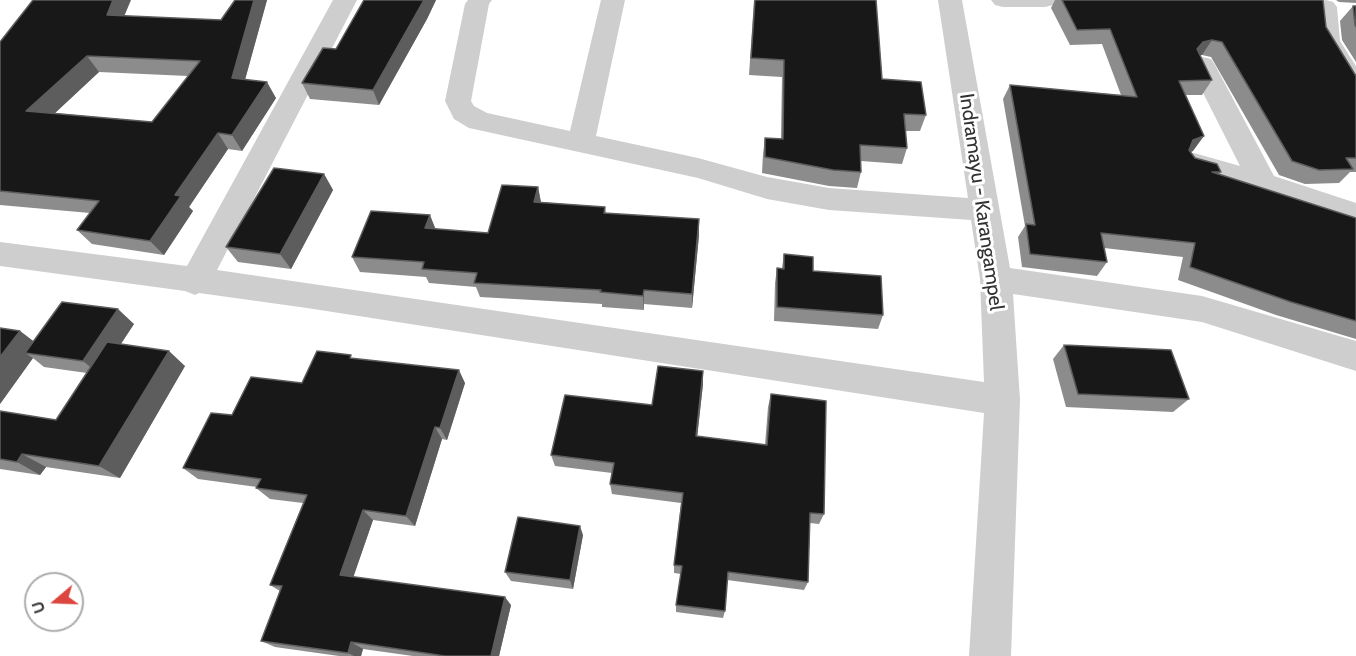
<!DOCTYPE html>
<style>
body{margin:0}
#map{position:relative;width:1356px;height:656px;overflow:hidden;background:#fff;font-family:Cabin,sans-serif}
canvas{display:block}
.north{position:absolute;left:24px;top:572px;width:60px;height:60px;box-sizing:border-box;background:#fff;border:2px solid #adadad;border-radius:50%;rotate:251deg;font-size:16px;font-weight:700;line-height:24px;text-align:center;color:#313131}
.north::after{content:'';display:block;margin:auto;width:21px;height:27px;background:#dd453f;clip-path:polygon(50% 0,100% 100%,50% 72%,0 100%)}
</style>
<div id="map">
<canvas width="1356" height="656"></canvas>
<div class="north">U</div>
</div>
<script>
const c = document.querySelector('canvas').getContext('2d');
c.lineJoin = 'round';
const toPath = rows => new Path2D(rows.map(r => 'M' + r).join(''));
function fill(path, color) { c.fillStyle = color; c.fill(path, 'evenodd'); }
function strokePath(path, color, width, dash) { c.strokeStyle = color; c.lineWidth = width; c.lineCap = dash ? 'butt' : 'round'; c.setLineDash(dash || []); c.stroke(path); }
function write(font, color, halo, rows, align = 'center') {
  c.font = font + ' Cabin,sans-serif'; c.lineWidth = 6; c.setLineDash([]); c.textBaseline = 'middle'; c.strokeStyle = halo; c.fillStyle = color; for (const [text, x, y, turn = 0] of rows) {
    c.save(); c.translate(x, y); c.rotate((+turn || 0) * Math.PI / 180); c.textAlign = isNaN(turn) ? turn : align; if (halo) c.strokeText(text, 0, 0); c.fillText(text, 0, 0); c.restore();
  }
}
const minor = toPath([
 [333,0,357,0,217,270,984,382,980,279,971,220,829,210,767,199,698,178,469,128,454,119,445,101,465,4,468,0,492,0,489,4,471,101,474,106,487,113,570,131,601,0,625,0,596,136,698,158,767,177,829,188,968,198,938,0,962,0,1010,268,1202,296,1356,341,1356,371,1202,322,1013,294,1020,400,1011,656,969,656,984,413,307,308,199,293,195,295,185,291,0,266,0,242,187,266,333,0],
 [991,0,1057,0,1053,5,1045,7,1003,7,995,5,991,0],
 [1326,0,1333,2,1337,7,1340,41,1356,66,1356,97,1347,94,1316,41,1313,7,1317,2,1326,0],
 [1202,57,1211,59,1215,65,1274,176,1356,203,1356,226,1254,191,1184,170,1180,163,1184,156,1194,153,1240,166,1189,65,1193,59,1202,57]
]);
const wall = toPath([
 [235,0,267,0,245,80,276,98,242,151,228,149,189,207,193,211,164,255,92,244,77,230,90,213,0,205,0,42,124,16,221,20],
 [99,72,188,76,152,122,55,113],
 [364,0,436,0,427,19,379,105,310,99,302,83,336,49],
 [754,0,882,79,926,115,920,131,905,131,907,148,902,164,861,161,861,172,857,188,829,186,762,173,763,154,765,138,781,139,782,77,749,75],
 [1055,0,1323,0,1326,27,1356,76,1356,172,1350,172,1339,183,1305,184,1279,175,1211,57,1202,55,1200,55,1212,80,1202,95,1186,95,1193,151,1191,152,1195,158,1221,172,1219,174,1356,218,1356,339,1276,315,1178,280,1183,257,1104,248,1107,262,1097,276,1022,267,1018,237,1025,226,1003,99,1010,85,1121,95,1102,44,1070,45,1051,8],
 [1336,0,1356,0,1356,3,1339,2],
 [1353,6,1356,6,1356,62,1342,40,1340,21],
 [324,174,333,190,291,269,238,262,226,247],
 [538,187,541,202,605,207,606,213,699,235,692,308,644,304,644,310,602,307,602,304,480,297,476,287,429,283,426,277,360,272,352,257,488,233],
 [784,254,813,271,883,315,878,329,774,321,775,283,777,268,782,268],
 [134,324,121,344,185,366,120,478,46,467,40,475,0,469,0,411,56,420,87,373,44,367,33,358,0,404,20,331,33,341],
 [1064,345,1189,399,1173,412,1066,407,1053,359],
 [353,358,465,383,447,440,442,439,415,526,373,520,353,577,511,605,499,656,413,656,363,649,361,656,339,656,275,647,261,641,280,591,270,585,303,503,270,499,256,488,257,487,198,479,183,468,232,415],
 [703,384,697,436,765,445,768,407,771,394,824,514,819,524,810,523,808,582,804,590,727,580,725,611,723,618,676,612,676,605,681,574,674,573,674,565,681,503,612,494,610,484,612,473,555,466,551,455,652,405],
 [583,535,573,589,511,581,505,572]
]);
const shadedWall = toPath([
 [113,0,131,0,118,31,107,15],
 [254,0,267,0,241,94,232,78],
 [424,0,436,0,427,19,379,105,373,90],
 [1212,40,1202,55,1193,57,1187,64,1203,42],
 [87,56,99,72,40,127,26,111],
 [267,82,276,98,242,151,232,135],
 [218,133,228,149,189,207,193,211,164,255,150,241,175,195],
 [1204,136,1193,151,1182,155,1193,140],
 [324,174,333,190,291,269,280,254],
 [538,187,541,203,534,202],
 [430,215,436,230,425,228],
 [699,219,699,235,692,308,692,294],
 [644,290,644,310,643,296],
 [118,309,134,324,100,375,83,361],
 [20,331,41,347,25,353,33,358,0,404,0,357],
 [169,351,185,366,120,478,99,466],
 [459,370,465,383,447,440,440,428],
 [703,371,703,384,696,448,696,436],
 [435,427,442,439,415,526,406,516],
 [22,454,46,467,40,475,17,462],
 [363,510,373,520,351,584,340,575],
 [580,526,583,535,573,589,570,580],
 [505,597,511,605,499,656,491,656],
 [351,642,363,649,361,656,354,656,348,653]
]);
const building = toPath([
 [33,0,113,0,107,15,221,20,235,0,254,0,232,78,267,82,232,135,218,133,175,195,181,196,150,241,77,230,99,201,0,191,0,42,33,0],
 [87,56,200,61,152,122,26,111,87,56],
 [364,0,424,0,373,90,302,83,323,48,336,49,364,0],
 [755,0,876,0,882,79,921,82,926,115,904,114,907,148,860,145,861,172,833,170,765,157,765,138,783,139,784,60,751,58,755,0],
 [1062,0,1323,0,1326,27,1356,76,1356,158,1346,158,1353,169,1319,170,1292,161,1222,42,1212,40,1203,42,1197,49,1212,80,1179,81,1204,136,1193,140,1189,150,1195,158,1217,164,1221,172,1212,172,1356,218,1356,321,1291,302,1190,267,1195,243,1101,233,1107,262,1030,254,1026,224,1035,225,1010,85,1137,97,1110,29,1077,30,1062,0],
 [1353,6,1356,6,1356,27,1355,25,1353,6],
 [274,168,324,174,280,254,226,247,274,168],
 [502,185,538,187,534,202,605,207,604,213,699,219,692,294,644,290,643,296,600,292,601,290,474,283,477,273,422,269,424,262,352,257,371,211,430,215,425,228,488,233,502,185],
 [784,254,813,257,813,271,881,276,883,315,777,307,777,268,784,269,784,254],
 [62,302,118,309,83,361,25,353,62,302],
 [0,328,20,331,0,357,0,328],
 [107,342,169,351,99,466,22,454,17,462,0,459,0,411,56,420,107,342],
 [1064,345,1171,350,1189,399,1078,394,1064,345],
 [317,351,351,355,350,358,459,370,440,428,435,427,406,516,363,510,340,575,505,597,491,656,445,656,351,642,348,653,261,641,282,586,270,585,307,495,256,488,261,479,183,468,211,413,232,415,251,377,302,383,317,351],
 [658,366,703,371,696,436,767,445,771,394,826,401,824,514,810,513,808,582,728,572,725,611,676,605,682,566,674,565,683,493,610,484,614,463,551,455,565,395,652,405,658,366],
 [518,517,580,526,570,580,505,572,518,517]
]);
const streetNames = [
 ["Indramayu - Karangampel",981,202,82]
];
fill(minor, '#cecece');
fill(wall, '#8c8c8c');
fill(shadedWall, '#5d5d5d');
fill(building, '#181818');
strokePath(building, '#5d5d5d', 1.5);
write('20px', '#313131', '#fff', streetNames);
</script>
